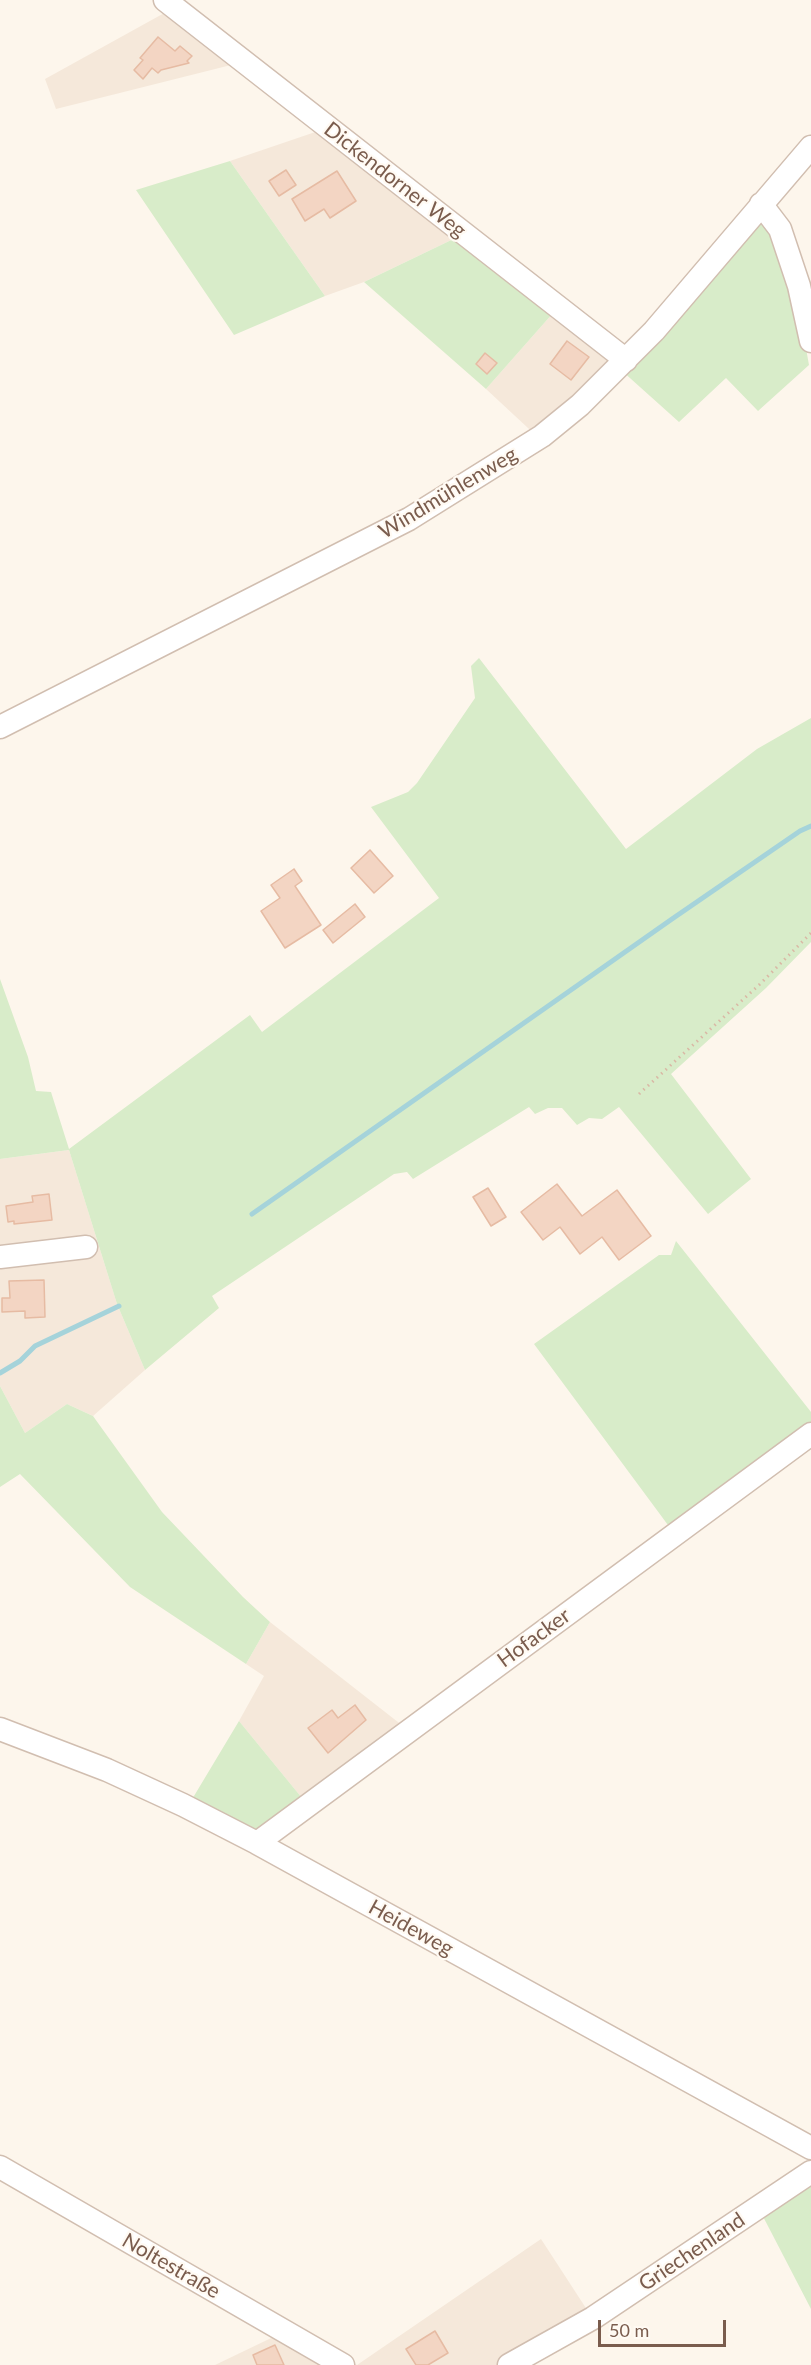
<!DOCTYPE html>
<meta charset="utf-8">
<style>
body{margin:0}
#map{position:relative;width:811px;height:2365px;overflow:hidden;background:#fdf6ec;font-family:Lato,sans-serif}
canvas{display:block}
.scale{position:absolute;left:598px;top:2320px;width:128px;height:27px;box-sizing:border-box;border:3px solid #7a5c4d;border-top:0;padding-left:8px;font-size:18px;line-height:21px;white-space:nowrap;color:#7a5c4d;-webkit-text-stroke:4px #fffaf3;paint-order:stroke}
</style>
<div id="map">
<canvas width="811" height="2365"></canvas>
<div class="scale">50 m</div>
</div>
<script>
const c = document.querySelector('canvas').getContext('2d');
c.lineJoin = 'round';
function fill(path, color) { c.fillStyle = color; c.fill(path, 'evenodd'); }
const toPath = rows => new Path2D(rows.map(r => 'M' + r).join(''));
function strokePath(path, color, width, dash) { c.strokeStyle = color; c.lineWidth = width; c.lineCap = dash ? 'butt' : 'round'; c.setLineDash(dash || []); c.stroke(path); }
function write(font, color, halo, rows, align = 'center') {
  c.font = font + ' Lato,sans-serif'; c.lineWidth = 4.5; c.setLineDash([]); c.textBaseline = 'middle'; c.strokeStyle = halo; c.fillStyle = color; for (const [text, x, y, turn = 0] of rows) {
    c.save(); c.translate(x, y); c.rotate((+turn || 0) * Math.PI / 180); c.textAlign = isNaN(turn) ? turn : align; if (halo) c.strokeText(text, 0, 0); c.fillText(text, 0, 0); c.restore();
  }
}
const residential = toPath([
 [177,6,247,61,56,109,45,79],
 [333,126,468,232,364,282,325,296,230,161],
 [561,304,630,360,542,441,486,389],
 [69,1150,117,1304,145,1370,93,1416,67,1404,25,1433,0,1386,0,1159],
 [270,1622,403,1726,302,1798,239,1721,264,1676,246,1664],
 [541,2239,595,2322,520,2365,215,2365,292,2328,357,2365]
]);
const green = toPath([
 [230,161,325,296,234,335,136,190],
 [761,217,777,231,795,288,809,365,758,411,726,378,679,422,621,370],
 [468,232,561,304,486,389,364,282],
 [479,658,626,849,757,749,811,718,811,942,766,988,671,1074,751,1179,708,1214,619,1107,602,1119,589,1118,577,1125,562,1108,548,1108,535,1114,529,1107,413,1179,407,1172,394,1174,212,1296,219,1308,145,1370,117,1304,69,1150,0,1159,0,979,28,1057,36,1091,51,1092,69,1149,250,1015,262,1032,439,898,371,807,408,792,417,783,475,698,471,666],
 [676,1241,811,1412,811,1445,682,1544,534,1344,659,1255,671,1255],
 [0,1386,25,1433,67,1404,93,1416,162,1512,243,1597,270,1622,246,1664,130,1587,20,1474,0,1487],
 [239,1721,302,1798,259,1830,250,1831,191,1801],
 [811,2166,811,2309,756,2203]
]);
const stream = toPath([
 [252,1214,672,919,800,831,811,826],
 [0,1373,20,1361,35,1346,119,1306]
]);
const building = toPath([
 [158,37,175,51,180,46,192,56,187,61,189,63,161,70,158,73,152,68,143,79,134,70,143,60,140,58,158,37],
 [286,170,296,185,279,196,269,181,286,170],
 [337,171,356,201,330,218,324,209,305,221,292,199,337,171],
 [567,341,589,357,571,380,550,364,567,341],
 [485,353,497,363,487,374,476,364,485,353],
 [370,850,393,876,374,893,351,868,370,850],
 [294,869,302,881,295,886,321,925,285,948,261,911,280,898,271,885,294,869],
 [355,904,365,917,333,943,323,930,355,904],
 [557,1184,582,1216,617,1190,651,1236,619,1260,602,1237,580,1254,560,1227,543,1240,521,1212,557,1184],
 [488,1188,506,1217,491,1226,473,1197,488,1188],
 [49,1194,52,1220,14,1224,14,1221,8,1222,6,1206,33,1202,32,1196,49,1194],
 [44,1280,45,1317,25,1318,25,1311,2,1312,2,1298,10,1298,9,1281,44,1280],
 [355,1705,366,1720,328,1753,308,1728,332,1710,338,1718,355,1705],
 [435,2331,448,2353,428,2365,416,2365,406,2349,435,2331],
 [275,2345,284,2365,257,2365,253,2355,275,2345]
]);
const path = toPath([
 [639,1094,759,985,811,933]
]);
const minor = toPath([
 [165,0,626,360],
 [761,204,780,229,799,286,811,341],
 [0,727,409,519,542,436,580,405,654,331,811,147],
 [0,1257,86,1247],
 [0,1729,107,1770,183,1805,257,1843,811,2148],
 [257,1843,811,1434],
 [0,2167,343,2365],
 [509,2365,593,2318,811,2172]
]);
const streetNames = [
 ["Dickendorner Weg",395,180,38],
 ["Windmühlenweg",448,493,-31],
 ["Hofacker",534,1638,-36],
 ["Heideweg",411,1928,29],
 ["Griechenland",692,2252,-34],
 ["Noltestraße",171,2266,30]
];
fill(residential, '#f5e8da');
fill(green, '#d8ecc9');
strokePath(stream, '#a5d3da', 5);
fill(building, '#f3d5c3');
strokePath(building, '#e6bba3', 1.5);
strokePath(minor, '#d1beb0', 25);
strokePath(path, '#d9b8a5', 3, [1.5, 4.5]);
strokePath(minor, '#fff', 22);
write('21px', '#7a5c4d', '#fffaf3', streetNames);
</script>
